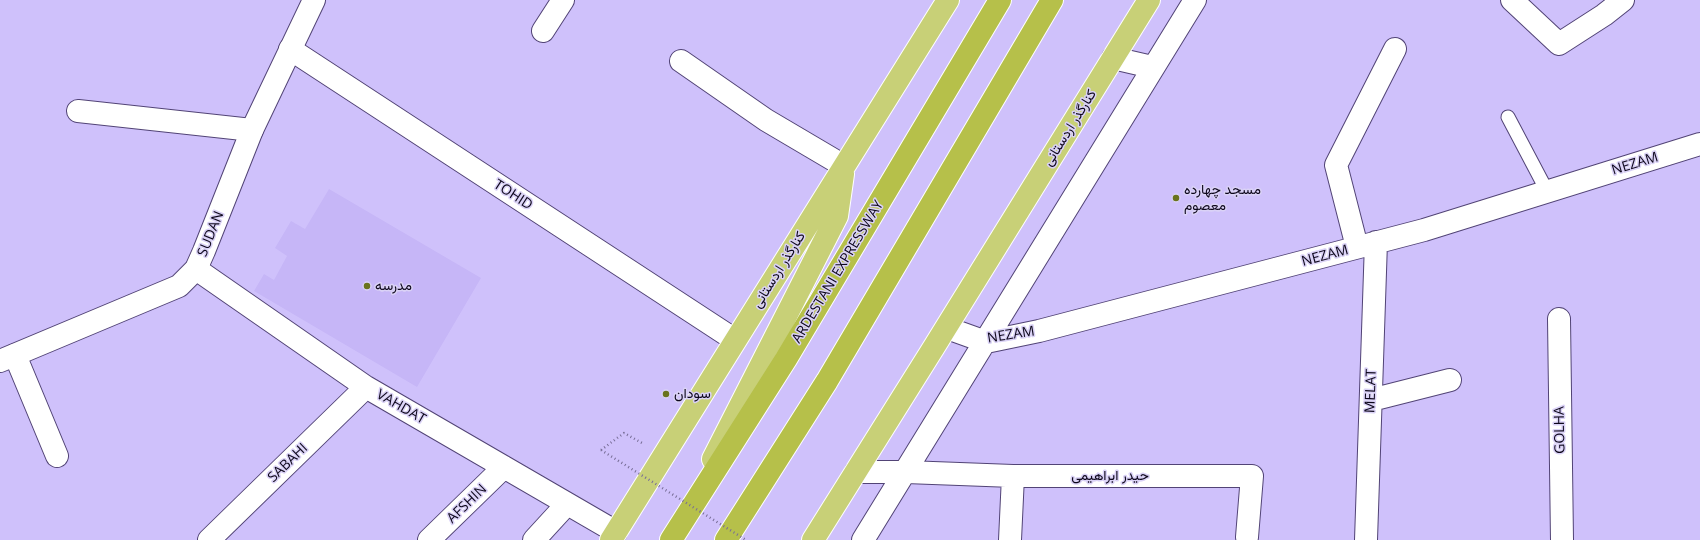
<!DOCTYPE html>
<meta charset="utf-8">
<style>
body{margin:0}
canvas{display:block;background:#cfc1fb}
</style>
<canvas width="1700" height="540"></canvas>
<script>
const c = document.querySelector('canvas').getContext('2d');
c.lineJoin = 'round';
function fill(path, color) { c.fillStyle = color; c.fill(path, 'evenodd'); }
const toPath = rows => new Path2D(rows.map(r => 'M' + r).join(''));
function strokePath(path, color, width, dash) { c.strokeStyle = color; c.lineWidth = width; c.lineCap = dash ? 'butt' : 'round'; c.setLineDash(dash || []); c.stroke(path); }
function write(font, color, halo, rows, align = 'center') {
  c.font = font + ' "Open Sans",Vazirmatn,sans-serif'; c.lineWidth = 3; c.setLineDash([]); c.textBaseline = 'middle'; c.strokeStyle = halo; c.fillStyle = color; for (const [text, x, y, turn = 0] of rows) {
    c.save(); c.translate(x, y); c.rotate((+turn || 0) * Math.PI / 180); c.textAlign = isNaN(turn) ? turn : align; if (halo) c.strokeText(text, 0, 0); c.fillText(text, 0, 0); c.restore();
  }
}
const built = toPath([
 [329,189,481,278,417,387,254,291,264,274,274,280,287,256,275,248,291,221,305,229]
]);
const path = toPath([
 [601,450,624,433,642,443]
]);
const service = toPath([
 [1508,117,1547,191]
]);
const minor = toPath([
 [1512,0,1559,44,1604,15,1623,0],
 [543,31,563,0],
 [290,49,735,340],
 [1113,58,1152,67],
 [681,61,766,120,844,166],
 [78,111,252,130],
 [1357,247,1336,165,1395,49],
 [196,269,366,387,616,532],
 [1559,319,1562,540],
 [947,328,986,342,1039,331,1424,230,1700,144],
 [15,355,57,456],
 [1371,400,1450,380],
 [856,472,906,472,1013,476,1252,476,1247,537],
 [209,540,366,387],
 [429,540,504,467],
 [534,540,567,504],
 [863,540,1195,0],
 [1010,540,1013,476],
 [1366,540,1376,242]
]);
const tertiary = toPath([
 [0,361,179,286,196,269,204,251,252,130,314,0]
]);
const primary = toPath([
 [713,459,837,216,843,174],
 [611,540,948,0],
 [813,540,934,347,1149,0]
]);
const trunk = toPath([
 [671,540,786,359,1000,0],
 [726,540,827,381,1052,0]
]);
const pathBridge = toPath([
 [601,450,746,540]
]);
const markers = [
 [1176,198,4,"#6a731c"],
 [367,286,4,"#6a731c"],
 [666,394,4,"#6a731c"]
];
const streetNames = [
 ["کنارگذر اردستانی",1070,128,-58],
 ["NEZAM",1635,164,-17],
 ["TOHID",513,195,33],
 ["SUDAN",211,234,-68],
 ["NEZAM",1325,256,-15],
 ["کنارگذر اردستانی",779,270,-58],
 ["ARDESTANI EXPRESSWAY",838,272,-59],
 ["NEZAM",1011,335,-9],
 ["MELAT",1371,391,-88],
 ["VAHDAT",401,407,30],
 ["GOLHA",1560,430,-91],
 ["SABAHI",288,463,-44],
 ["حیدر ابراهیمی",1110,476],
 ["AFSHIN",467,504,-44]
];
const poiNames = [
 ["مسجد چهارده",1184,190],
 ["معصوم",1184,206],
 ["مدرسه",375,286],
 ["سودان",674,394]
];
fill(built, '#c6b6f7');
strokePath(service, '#524476', 15);
strokePath(minor, '#524476', 24);
strokePath(tertiary, '#524476', 24);
strokePath(primary, '#fff', 24);
strokePath(trunk, '#fff', 24);
strokePath(path, '#776d96', 2.5, [1, 3]);
strokePath(service, '#fff', 13);
strokePath(minor, '#fff', 22);
strokePath(tertiary, '#fff', 22);
strokePath(primary, '#c8d077', 22);
strokePath(trunk, '#b6c04a', 22);
strokePath(pathBridge, '#776d96', 2.5, [1, 3]);
for (const [x, y, r, color] of markers) { const dot = new Path2D(); dot.arc(x, y, r, 0, 2 * Math.PI); c.fillStyle = color; c.fill(dot); strokePath(dot, '#dad2f6', 1.5); }
write('14px', '#0d071b', '#dad2f6', streetNames);
write('14px', '#0d071b', '#dad2f6', poiNames, 'left');
</script>
